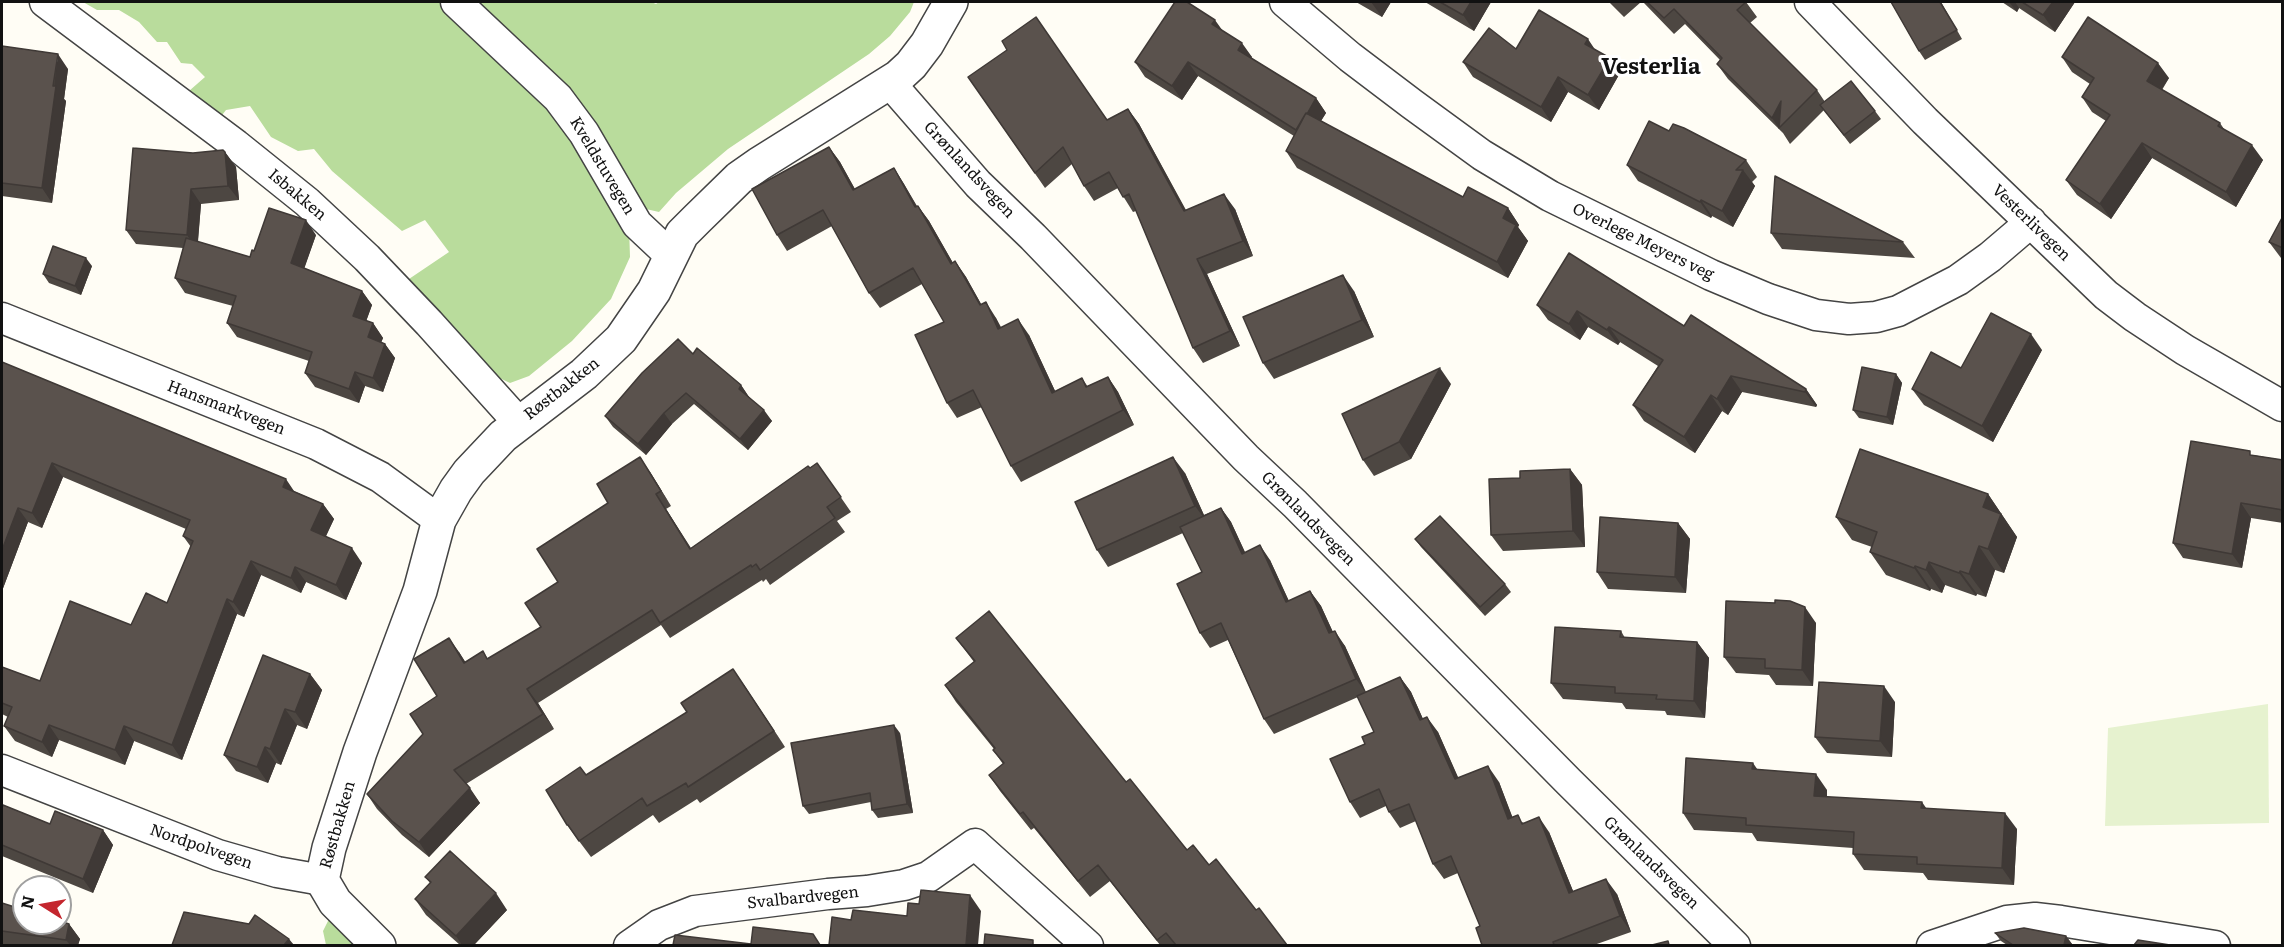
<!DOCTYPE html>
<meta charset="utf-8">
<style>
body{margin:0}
#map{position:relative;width:2284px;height:947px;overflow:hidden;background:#fffdf5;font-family:Literata,serif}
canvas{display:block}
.frame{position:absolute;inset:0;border:3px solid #111;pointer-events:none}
.north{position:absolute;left:12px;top:875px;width:60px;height:60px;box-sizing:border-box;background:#fff;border:2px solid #a0a0a0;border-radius:50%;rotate:281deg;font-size:16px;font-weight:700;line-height:24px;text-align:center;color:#111}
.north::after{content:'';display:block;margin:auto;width:21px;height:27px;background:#c4262e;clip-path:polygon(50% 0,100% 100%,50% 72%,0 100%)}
</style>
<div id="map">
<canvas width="2284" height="947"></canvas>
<div class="frame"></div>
<div class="north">N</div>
</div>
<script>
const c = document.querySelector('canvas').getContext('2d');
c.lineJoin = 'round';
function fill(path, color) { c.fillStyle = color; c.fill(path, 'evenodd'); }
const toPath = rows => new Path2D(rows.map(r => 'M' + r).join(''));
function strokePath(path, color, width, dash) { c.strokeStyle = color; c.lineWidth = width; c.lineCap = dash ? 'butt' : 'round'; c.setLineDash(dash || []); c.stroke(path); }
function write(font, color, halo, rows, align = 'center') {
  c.font = font + ' Literata,serif'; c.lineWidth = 6; c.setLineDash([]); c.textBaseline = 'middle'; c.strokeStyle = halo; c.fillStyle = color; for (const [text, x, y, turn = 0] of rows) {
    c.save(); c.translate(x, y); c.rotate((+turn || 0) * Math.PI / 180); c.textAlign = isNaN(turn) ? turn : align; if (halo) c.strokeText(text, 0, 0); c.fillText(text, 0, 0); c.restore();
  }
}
const forest = toPath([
 [83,2,443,2,550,102,629,227,630,257,611,299,572,341,529,376,510,383,491,374,406,281,449,252,425,220,402,231,332,171,314,149,298,151,271,137,250,106,226,110,219,119,189,91,205,77,192,64,181,63,167,42,157,42,139,22,119,10,97,10],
 [471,2,651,2,656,4,659,2,914,2,910,12,890,36,869,54,728,149,676,193,659,212,646,209,630,194],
 [329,919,357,945,326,945,323,931]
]);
const pitch = toPath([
 [2268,704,2269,823,2105,826,2108,728]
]);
const minor = toPath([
 [45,2,236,145,307,202,367,258,429,323,519,423],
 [456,2,558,98,584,133,637,224,671,256],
 [1285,2,1350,57,1412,104,1482,155,1550,196,1711,275,1768,299,1816,315,1849,319,1876,317,1898,311,1958,280,1990,257,2031,222],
 [1810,2,1925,121,2106,295,2135,317,2185,350,2282,406],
 [890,83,978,184,1033,237,1246,458,1295,504,1568,781,1735,946],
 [2,318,316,444,380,477,439,520],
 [2,770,218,855,277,872,322,880],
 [629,946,659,925,695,911,828,894,867,891,904,885,928,877,975,844,1088,946],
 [1932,946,2007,921,2035,918,2061,921,2215,946]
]);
const tertiary = toPath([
 [379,946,335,902,322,880,329,848,360,752,420,591,439,520,456,490,469,472,503,436,584,374,621,339,654,291,682,234,697,219,739,178,759,164,898,77,911,65,927,44,951,2]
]);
const wall = toPath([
 [1356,2,1391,2,1382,17],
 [1425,2,1491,2,1474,31],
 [1609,2,1641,2,1624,17],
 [1643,2,1746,2,1757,17,1750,23,1817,90,1825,102,1875,111,1881,119,1850,144,1824,110,1790,144,1783,133,1728,79,1717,64,1720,60,1685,24,1674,34],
 [1891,2,1941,2,1962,39,1925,60,1919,51],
 [2002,2,2075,2,2055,32,2019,8,2017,12],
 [1223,31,1252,57,1251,58,1316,98,1326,113,1321,121,1463,197,1508,208,1519,225,1518,227,1528,241,1508,278,1297,168,1286,151,1294,136,1198,76,1182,100,1145,77,1135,62],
 [2,46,68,69,64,99,66,101,52,203,2,196],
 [1516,49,1595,50,1610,58,1620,73,1599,110,1568,92,1551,122,1473,77,1463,62],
 [2062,57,2169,78,2162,90,2220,123,2224,129,2263,160,2236,207,2152,158,2111,219,2077,195,2066,180,2106,121,2092,112,2082,97,2090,84,2072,72],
 [968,77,1107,120,1128,109,1139,124,1186,210,1235,209,1253,256,1207,274,1240,346,1203,363,1193,348,1136,211,1133,212,1118,188,1094,201,1084,186,1072,164,1045,188],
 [1669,131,1746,160,1757,177,1752,182,1755,186,1733,227,1712,216,1711,218,1638,181,1627,165],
 [829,147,840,162,855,189,894,168,904,184,917,206,918,206,929,221,953,263,955,261,966,277,981,304,996,318,1001,327,1029,335,1055,391,1082,378,1088,387,1108,377,1118,392,1134,425,1021,482,1011,466,982,407,957,418,947,403,944,322,922,284,880,308,869,293,832,226,787,251,777,235],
 [225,152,236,167,239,200,201,204,198,242,250,257,254,251,316,235,304,268,362,291,372,305,366,321,373,323,383,338,381,342,385,344,395,358,383,392,365,386,359,403,315,387,305,373,309,361,237,337,227,323,233,306,185,293,175,278,183,248,136,244,126,230,193,153],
 [2283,216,2283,259,2281,258,2269,242],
 [1771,233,1903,242,1915,258,1782,249],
 [92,266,81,295,49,283,43,274],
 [1354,291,1374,337,1274,379,1263,363],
 [1537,305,1684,326,1806,389,1817,405,1816,407,1742,392,1728,415,1722,411,1695,453,1644,421,1633,405,1658,366,1620,342,1618,345,1588,327,1580,340,1548,320],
 [2042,350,1993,442,1924,405,1912,389,1961,368],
 [693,354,741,385,749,397,772,421,748,450,694,404,672,424,646,455,613,427,605,416],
 [2,362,323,504,334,519,325,537,362,563,346,600,306,582,301,593,261,575,244,617,237,614,182,760,134,741,125,765,59,740,52,757,15,741,4,726,8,717,2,714,2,667,40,681,167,603,191,547,183,536,186,529,63,477,42,528,28,522,2,591],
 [1896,374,1902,383,1893,425,1859,418,1853,410],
 [1451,384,1411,459,1374,476,1363,460],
 [2253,455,2283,460,2283,523,2251,518,2242,568,2183,558,2173,543],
 [817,463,851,512,837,521,845,532,770,585,766,579,763,582,762,580,670,638,661,625,538,703,554,729,466,784,480,803,429,857,402,835,377,809,367,794,423,734,437,696,459,652,465,662,483,651,488,659,541,627,558,582,650,472,671,506,666,509,691,548],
 [1570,469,1582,485,1585,547,1503,551,1491,535,1520,478],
 [1185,473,1204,515,1221,508,1231,522,1245,552,1270,560,1289,601,1310,591,1321,606,1333,632,1345,646,1366,692,1400,677,1411,692,1423,719,1438,732,1458,778,1499,782,1512,817,1524,823,1549,832,1573,891,1617,894,1631,932,1594,945,1482,945,1480,926,1458,873,1444,879,1433,864,1416,821,1400,828,1389,812,1386,806,1360,818,1350,802,1365,744,1374,732,1358,697,1274,734,1264,719,1228,640,1210,648,1200,633,1202,572,1183,533,1108,567,1097,550],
 [1988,494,2017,537,2004,573,1995,570,1986,597,1977,594,1976,596,1945,585,1942,593,1931,589,1930,591,1886,575,1870,552,1872,547,1852,540,1836,517],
 [1678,523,1690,539,1686,593,1608,589,1597,572],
 [1415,539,1505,584,1511,592,1485,616,1421,547],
 [1775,603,1816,623,1813,686,1776,685,1769,675,1736,673,1724,657],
 [1621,631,1625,638,1697,642,1709,658,1705,718,1667,715,1665,711,1626,709,1622,703,1563,699,1551,683],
 [956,638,1126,782,1187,850,1209,865,1256,910,1287,945,1160,945,1110,881,1090,897,1034,828,1031,830,1000,791,989,775,1003,764,993,750,994,749,956,702,945,685,974,662],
 [310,674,322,690,307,729,297,725,281,765,276,763,268,783,236,771,224,755],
 [744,685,785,747,700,803,697,799,659,823,653,815,591,857,567,825,586,775],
 [1895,702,1892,757,1827,753,1815,737],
 [900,733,913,813,878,818,872,810,871,802,809,814,803,806],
 [1758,770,1827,790,1827,797,1927,809,2017,829,2014,885,1928,880,1923,873,1864,870,1853,854,1853,848,1757,841,1752,833,1694,830,1683,813],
 [2,808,50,824,103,830,113,845,93,893,2,856],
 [425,877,507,910,474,945,460,945,426,915,415,899,430,883],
 [2,903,69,924,80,939,78,945,9,945,2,944],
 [1995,933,2066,936,2072,944,2072,945,2007,945,2001,941]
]);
const shadedWall = toPath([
 [1371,2,1391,2,1382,17],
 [1471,2,1491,2,1474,31,1463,15],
 [2009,2,2015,2,2019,8,2017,12],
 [2053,2,2075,2,2055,32,2043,15],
 [1215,20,1225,34,1212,24],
 [1588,39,1598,54,1585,44],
 [1242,43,1252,57,1247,64,1238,50],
 [58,54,68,69,64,99,66,101,52,203,42,188],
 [1610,58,1620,73,1599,110,1588,95],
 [1188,62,1198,76,1182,100,1172,86],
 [2158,63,2169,78,2157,96,2147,81],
 [1558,77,1568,92,1551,122,1541,107],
 [1316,98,1326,113,1306,144,1296,130],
 [1781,101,1779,128,1783,134,1772,118],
 [1128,109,1139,124,1194,226,1184,211],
 [2142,143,2152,158,2111,219,2100,204],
 [2252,145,2263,160,2236,207,2226,192],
 [829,147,840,162,864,206,853,190],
 [225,152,236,167,239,200,228,186],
 [894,168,904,184,926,223,915,207],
 [1743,170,1755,186,1733,227,1722,211],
 [191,189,201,204,197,250,187,235],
 [1224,194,1235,209,1253,256,1243,241],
 [1701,200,1712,216,1711,218,1700,202],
 [918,206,929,221,962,279,951,264],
 [1508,208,1519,225,1518,227,1528,241,1508,278,1497,262,1503,218],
 [306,220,316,235,301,278,291,263],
 [86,258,92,266,81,295,75,286],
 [1197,259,1207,274,1240,346,1230,331],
 [955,261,966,277,990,320,980,305],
 [1343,275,1354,291,1374,337,1362,320],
 [362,291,372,305,363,330,353,316],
 [986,302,996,318,1008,344,998,329],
 [1577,311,1588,327,1580,340,1569,324],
 [1018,319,1029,335,1063,408,1052,393],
 [373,323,383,338,378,351,368,337],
 [1609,327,1620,342,1618,345,1607,330],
 [2031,334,2042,350,1993,442,1982,426],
 [385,344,395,358,383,392,373,378],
 [1440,368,1451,384,1411,459,1399,442],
 [355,372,365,386,359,403,349,389],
 [1896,374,1902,383,1893,425,1887,417],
 [1731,376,1742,392,1728,415,1717,399],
 [1108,377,1118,392,1134,425,1123,410],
 [741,385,749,397,747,400,739,389],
 [1806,389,1817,405,1816,407,1805,392],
 [1711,395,1722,411,1695,453,1684,437],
 [764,410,772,421,748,450,740,439],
 [664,413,672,424,646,455,638,444],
 [640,457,650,472,671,506,661,491],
 [1173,457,1185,473,1207,522,1195,506],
 [52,463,63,477,42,528,32,513],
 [1570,469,1582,485,1585,547,1573,531],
 [286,479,296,494,283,487],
 [656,494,666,509,700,564,690,549],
 [1988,494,2017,537,2004,573,1988,549,1983,507],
 [2241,503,2251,518,2242,568,2232,554],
 [323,504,334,519,322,545,311,530],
 [18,508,28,522,2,591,2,550],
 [1221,508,1231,522,1252,568,1242,554],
 [1678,523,1690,539,1686,593,1675,577],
 [1260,545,1270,560,1296,617,1286,602],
 [1979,546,1995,570,1986,597,1969,574],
 [352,548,362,563,346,600,336,585],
 [251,561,261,575,244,617,233,602],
 [1929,562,1945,585,1942,593,1926,570],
 [1915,566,1931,589,1930,591,1914,568],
 [295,567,306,582,301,593,291,578],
 [1960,571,1977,594,1976,596,1959,573],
 [1310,591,1321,606,1340,648,1329,633],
 [227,599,237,614,182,760,172,745],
 [1805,607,1816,623,1813,686,1802,670],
 [1335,631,1345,646,1366,693,1356,679],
 [449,638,459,652,475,677,464,663],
 [1697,642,1709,658,1705,718,1694,701],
 [733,669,744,685,785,747,774,731],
 [310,674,322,690,307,729,295,712],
 [1400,677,1411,692,1430,735,1420,720],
 [1884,686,1895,702,1892,757,1880,741],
 [527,689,538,703,554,729,543,714],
 [285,709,297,725,281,765,270,749],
 [1427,717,1438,732,1466,795,1455,779],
 [49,725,59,740,52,757,42,742],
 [894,725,900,733,913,813,907,804],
 [124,726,134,741,125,765,115,750],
 [265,747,276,763,268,783,257,767],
 [1753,763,1764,779,1752,769],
 [1488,766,1499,782,1519,834,1508,819],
 [1816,774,1827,790,1826,812,1814,796],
 [470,788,480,803,429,857,419,842],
 [1922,802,1933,818,1921,808],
 [2005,813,2017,829,2014,885,2002,868],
 [1539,817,1549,832,1580,908,1569,893],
 [103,830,113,845,93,893,83,879],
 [1606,879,1617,894,1631,932,1620,916],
 [496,893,507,910,474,945,462,945,456,936],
 [970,895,981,911,978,945,966,945],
 [69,924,80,939,78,945,70,945,66,940],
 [2066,936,2072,944,2072,945,2064,945],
 [289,939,294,945,284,945]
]);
const building = toPath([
 [1175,2,1187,2,1215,20,1212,24,1242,43,1238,50,1316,98,1307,114,1306,113,1296,130,1188,62,1172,86,1135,62,1175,2],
 [1440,2,1471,2,1463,15,1440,2],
 [1647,2,1746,2,1737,10,1817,90,1779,128,1781,101,1772,118,1717,64,1722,58,1674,9,1664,18,1647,2],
 [1891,2,1940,2,1957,30,1919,51,1891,2],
 [2022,2,2053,2,2043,15,2022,2],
 [1539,10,1588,39,1585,44,1610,58,1588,95,1558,77,1541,107,1463,62,1489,28,1516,49,1539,10],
 [1036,17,1107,120,1128,109,1184,211,1224,194,1243,241,1197,259,1230,331,1193,348,1129,194,1123,197,1109,172,1084,186,1063,147,1035,173,968,77,1007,50,1002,41,1036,17],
 [2088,17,2158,63,2147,81,2220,123,2218,126,2252,145,2226,192,2142,143,2100,204,2066,180,2110,115,2082,97,2094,78,2062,57,2088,17],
 [2,46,58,54,53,86,56,86,42,188,2,183,2,46],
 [1851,81,1875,111,1844,135,1820,105,1851,81],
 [1306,113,1463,197,1468,187,1508,208,1503,218,1516,225,1497,262,1286,151,1306,113],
 [1649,121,1669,131,1673,124,1684,128,1746,160,1736,170,1743,170,1722,211,1701,200,1700,202,1627,165,1649,121],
 [829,147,853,190,894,168,915,207,918,206,951,264,955,261,980,305,986,302,998,329,1018,319,1052,393,1082,378,1086,387,1108,377,1123,410,1011,466,973,390,947,403,915,335,944,322,913,268,869,293,823,210,777,235,752,189,829,147],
 [133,148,193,153,223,150,225,152,228,186,191,189,187,235,126,230,133,148],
 [1775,176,1903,242,1771,233,1775,176],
 [269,208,306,220,291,263,362,291,353,316,373,323,368,337,385,344,373,378,355,372,349,389,305,373,312,352,227,323,236,296,175,278,186,238,250,257,252,250,254,251,269,208],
 [2283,216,2283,248,2269,242,2283,216],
 [53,246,86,258,75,286,43,274,53,246],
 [1569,253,1684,326,1691,315,1806,389,1805,392,1731,376,1717,399,1711,395,1684,437,1633,405,1663,360,1609,327,1607,330,1577,311,1569,324,1537,305,1569,253],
 [1343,275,1362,320,1263,363,1243,317,1343,275],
 [1991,313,2031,334,1982,426,1912,389,1931,352,1961,368,1991,313],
 [678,339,693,354,697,348,741,385,739,389,764,410,740,439,686,393,664,413,638,444,605,416,642,373,678,339],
 [2,362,286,479,283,487,323,504,311,530,352,548,336,585,295,567,291,578,251,561,233,602,227,599,172,745,124,726,115,750,49,725,42,742,4,726,12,707,2,703,2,667,40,681,70,601,131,625,146,593,167,603,193,541,183,536,190,520,52,463,32,513,18,508,2,550,2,362],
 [1862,367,1896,374,1887,417,1853,410,1862,367],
 [1440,368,1399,442,1363,460,1342,414,1440,368],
 [2191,441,2250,451,2250,455,2283,460,2283,510,2241,503,2232,554,2173,543,2191,441],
 [1860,449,1988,494,1983,507,2001,514,1988,549,1979,546,1969,574,1960,571,1959,573,1929,562,1926,570,1915,566,1914,568,1870,552,1877,532,1836,517,1860,449],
 [640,457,661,491,656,494,690,549,808,466,810,468,817,463,841,497,827,507,835,518,760,570,756,564,752,567,751,565,660,623,652,610,527,689,543,714,454,770,470,788,419,842,392,821,367,794,423,734,410,714,437,696,414,659,449,638,464,663,483,651,487,659,541,627,525,603,558,582,537,549,608,503,597,484,640,457],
 [1173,457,1195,506,1097,550,1075,502,1173,457],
 [1570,469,1573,531,1491,535,1489,479,1520,478,1520,471,1570,469],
 [1221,508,1242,554,1260,545,1286,602,1310,591,1329,633,1335,631,1356,679,1264,719,1221,623,1200,633,1177,584,1202,572,1180,527,1221,508],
 [1440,516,1505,584,1480,607,1415,539,1440,516],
 [1600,517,1678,523,1675,577,1597,572,1600,517],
 [1775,600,1790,601,1805,607,1802,670,1765,668,1765,659,1724,657,1726,601,1775,603,1775,600],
 [989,611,1126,782,1130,779,1187,850,1193,845,1209,865,1216,859,1256,910,1259,908,1287,945,1176,945,1166,933,1157,940,1098,865,1078,881,1023,812,1020,814,989,775,1004,763,993,750,995,748,945,685,975,661,956,638,989,611],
 [1555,627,1621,631,1620,637,1697,642,1694,701,1656,699,1657,695,1615,693,1615,687,1551,683,1555,627],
 [263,655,310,674,295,712,285,709,270,749,265,747,257,767,224,755,263,655],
 [733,669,774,731,688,787,686,783,647,806,642,798,579,841,568,825,567,825,546,790,580,767,586,775,687,712,681,703,733,669],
 [1400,677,1420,720,1427,717,1455,779,1488,766,1508,819,1518,815,1522,824,1539,817,1569,893,1606,879,1620,916,1553,942,1554,945,1482,945,1476,928,1480,926,1451,856,1433,864,1409,804,1389,812,1379,789,1350,802,1330,759,1365,744,1362,737,1374,732,1357,696,1400,677],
 [1819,682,1884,686,1880,741,1815,737,1819,682],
 [894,725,907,804,872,810,870,793,803,806,791,743,894,725],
 [1686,758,1753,763,1752,769,1816,774,1814,796,1922,802,1921,808,2005,813,2002,868,1917,864,1917,857,1853,854,1854,832,1746,825,1746,818,1683,813,1686,758],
 [3,805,50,824,55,811,103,830,83,879,2,845,2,808,3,805],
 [450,851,496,893,456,936,415,899,431,882,425,877,450,851],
 [921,890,970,895,966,945,829,945,832,917,851,920,853,910,907,916,908,903,919,904,921,890],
 [2,903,24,910,24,923,60,923,60,921,69,924,66,940,2,931,2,903],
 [184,912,249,924,255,915,289,939,284,945,172,945,184,912],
 [753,927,813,934,820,945,673,945,675,935,751,944,753,927],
 [2024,928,2066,936,2064,945,2013,945,1995,933,2024,928],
 [985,934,1033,940,1033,945,984,945,985,934],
 [2138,940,2170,945,2134,945,2138,940],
 [1668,941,1669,945,1652,945,1668,941]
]);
const streetNames = [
 ["Kveldstuvegen",602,166,59],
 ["Grønlandsvegen",969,170,47],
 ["Isbakken",297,195,40],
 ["Vesterlivegen",2031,223,44],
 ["Overlege Meyers veg",1643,242,26],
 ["Røstbakken",562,389,-38],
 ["Hansmarkvegen",226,408,21],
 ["Grønlandsvegen",1308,519,45],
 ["Røstbakken",338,825,-74],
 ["Nordpolvegen",201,847,19],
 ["Grønlandsvegen",1651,863,44],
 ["Svalbardvegen",803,898,-6]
];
const districtNames = [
 ["Vesterlia",1651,68]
];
fill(forest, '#b9dc9c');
fill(pitch, '#e6f2cf');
strokePath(minor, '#444', 33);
strokePath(tertiary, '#444', 36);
strokePath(minor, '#fff', 30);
strokePath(tertiary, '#fff', 33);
fill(wall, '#4d4742');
fill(shadedWall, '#3f3936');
fill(building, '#5a524d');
strokePath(building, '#3f3936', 1.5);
write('16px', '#111', '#fff', streetNames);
write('bold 22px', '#111', '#fff', districtNames);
</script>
